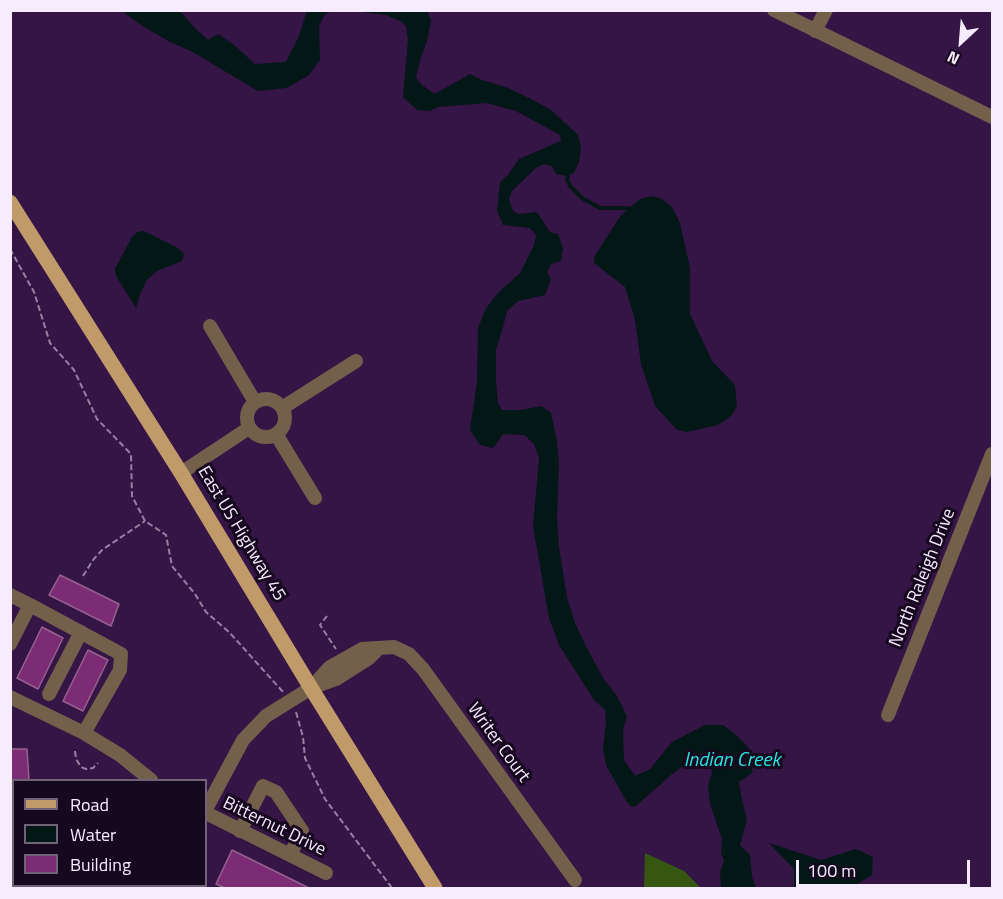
<!DOCTYPE html>
<style>
body{margin:0}
#map{position:relative;width:1003px;height:899px;overflow:hidden;background:#351446;font-family:"Titillium Web",sans-serif}
canvas{display:block}
.frame{position:absolute;inset:0;border:12px solid #f7ebfe;pointer-events:none}
.legend{position:absolute;left:12px;top:779px;width:195px;height:108px;box-sizing:border-box;background:#16081e;border:2px solid #706378;margin:0;padding:8px 10px;list-style:none;font-size:18px;color:#f7ebfe}
.legend li{display:flex;align-items:center;gap:12px;height:30px}
.legend b{width:30px;border:2px solid #706378}
.north{position:absolute;left:931px;top:12px;width:60px;height:60px;-webkit-text-stroke:4px #16081e;paint-order:stroke;rotate:206deg;font-size:16px;font-weight:700;line-height:24px;text-align:center;color:#f7ebfe}
.north::after{content:'';display:block;margin:auto;width:21px;height:27px;background:#f7ebfe;clip-path:polygon(50% 0,100% 100%,50% 72%,0 100%)}
.scale{position:absolute;left:796px;top:860px;width:174px;height:27px;box-sizing:border-box;border:3px solid #f7ebfe;border-top:0;padding-left:8px;font-size:18px;line-height:21px;white-space:nowrap;color:#f7ebfe;-webkit-text-stroke:4px #16081e;paint-order:stroke}
</style>
<div id="map">
<canvas width="1003" height="899"></canvas>
<div class="frame"></div>
<ul class="legend">
<li><b style="height:8px;background:#c19a69"></b>Road</li>
<li><b style="height:16px;background:#021716"></b>Water</li>
<li><b style="height:16px;background:#7c2c74"></b>Building</li>
</ul>
<div class="north">N</div>
<div class="scale">100 m</div>
</div>
<script>
const c = document.querySelector('canvas').getContext('2d');
c.lineJoin = 'round';
function fill(path, color) { c.fillStyle = color; c.fill(path, 'evenodd'); }
const toPath = rows => new Path2D(rows.map(r => 'M' + r).join(''));
function strokePath(path, color, width, dash) { c.strokeStyle = color; c.lineWidth = width; c.lineCap = dash ? 'butt' : 'round'; c.setLineDash(dash || []); c.stroke(path); }
function write(font, color, halo, rows, align = 'center') {
  c.font = font + ' "Titillium Web",sans-serif'; c.lineWidth = 6; c.setLineDash([]); c.textBaseline = 'middle'; c.strokeStyle = halo; c.fillStyle = color; for (const [text, x, y, turn = 0] of rows) {
    c.save(); c.translate(x, y); c.rotate((+turn || 0) * Math.PI / 180); c.textAlign = isNaN(turn) ? turn : align; if (halo) c.strokeText(text, 0, 0); c.fillText(text, 0, 0); c.restore();
  }
}
const green = toPath([
 [645,853,684,871,701,888,644,888]
]);
const water = toPath([
 [122,11,180,11,194,27,208,40,218,34,234,45,255,64,286,62,299,36,307,11,330,11,324,16,319,26,320,60,308,76,286,88,258,91,191,51,170,42,141,25],
 [353,11,427,11,431,20,427,41,421,57,416,78,423,86,435,94,470,74,482,80,508,88,531,99,551,110,578,135,581,148,579,162,574,173,566,176,556,174,552,166,544,164,536,168,512,191,509,199,513,211,519,214,537,212,550,232,558,234,563,248,561,261,551,264,547,272,551,279,545,295,518,301,507,311,503,327,496,350,496,382,498,403,502,410,521,410,541,406,551,413,557,441,559,464,557,519,559,547,567,598,575,623,588,650,603,678,617,696,627,716,623,730,624,760,635,776,650,769,672,742,705,725,723,725,735,734,747,746,754,756,752,773,739,782,742,800,747,819,740,845,750,855,752,877,756,888,722,888,721,887,720,872,724,861,721,853,722,839,710,804,708,785,712,773,710,758,701,753,671,775,636,806,631,807,625,799,606,765,603,749,606,722,605,710,594,700,559,645,549,618,533,526,539,458,534,444,524,435,503,434,493,448,480,445,470,430,477,381,478,328,486,308,499,292,520,273,534,245,536,235,530,228,503,225,497,211,500,182,508,175,519,159,561,141,560,135,516,111,487,103,438,107,430,111,417,110,403,97,408,39,406,26,400,21,386,15],
 [651,196,662,199,672,207,680,223,690,268,690,314,712,361,735,385,737,406,732,415,718,425,687,432,677,430,655,406,641,364,635,320,625,287,594,263,594,257,621,215,640,199],
 [144,231,178,248,184,254,182,261,157,271,147,280,140,294,136,308,116,276,115,269,132,237,137,232],
 [769,843,821,860,856,849,873,857,872,875,850,888,794,888,794,869]
]);
const stream = toPath([
 [568,176,567,179,570,186,582,198,600,208,628,208]
]);
const building = toPath([
 [60,575,119,604,111,626,49,595,60,575],
 [42,627,63,638,38,689,17,678,42,627],
 [88,650,108,660,83,711,63,701,88,650],
 [10,749,27,749,29,780,10,780,10,749],
 [232,850,309,888,225,888,216,884,232,850]
]);
const path = toPath([
 [10,249,34,292,50,343,74,370,97,419,131,454,132,496,145,521,166,535,172,566,195,594,206,612,229,632,284,693],
 [83,576,93,560,102,550,145,521],
 [327,616,320,625,336,649],
 [296,712,303,737,305,758,325,799,392,888],
 [75,751,76,759,81,767,86,769,93,768,98,763]
]);
const minor = toPath([
 [774,10,992,117],
 [815,31,826,10],
 [210,326,255,402],
 '247 418a19 19 0 1 1 38 0a19 19 0 1 1-38 0Z',
 [282,408,356,361],
 [276,434,315,498],
 [181,473,249,428],
 [10,595,30,605],
 [10,644,30,605,121,654,120,670,84,733],
 [311,688,330,667,362,649,394,647,409,654,423,669,575,880],
 [49,694,81,632],
 [10,697,84,733,120,755,151,780],
 [888,715,992,454],
 [206,809,243,740,266,716,311,688,336,679,369,658,378,649],
 [206,813,326,873],
 [240,831,263,786,276,792,302,831,290,855],
 [166,888,168,886]
]);
const major = toPath([
 [10,202,181,473,311,688,435,888]
]);
const streetNames = [
 ["East US Highway 45",241,534,59],
 ["North Raleigh Drive",923,578,-68],
 ["Writer Court",498,743,54],
 ["Bitternut Drive",274,827,26]
];
const waterNames = [
 ["Indian Creek",732,761]
];
fill(green, '#365712');
fill(water, '#021716');
strokePath(stream, '#021716', 4);
fill(building, '#7c2c74');
strokePath(building, '#96618f', 1.5);
strokePath(path, '#9781a3', 2, [6, 3]);
strokePath(minor, '#73604a', 14);
strokePath(major, '#c19a69', 15);
write('18px', '#f7ebfe', '#16081e', streetNames);
write('italic 20px', '#25e6e1', '#16081e', waterNames);
</script>
